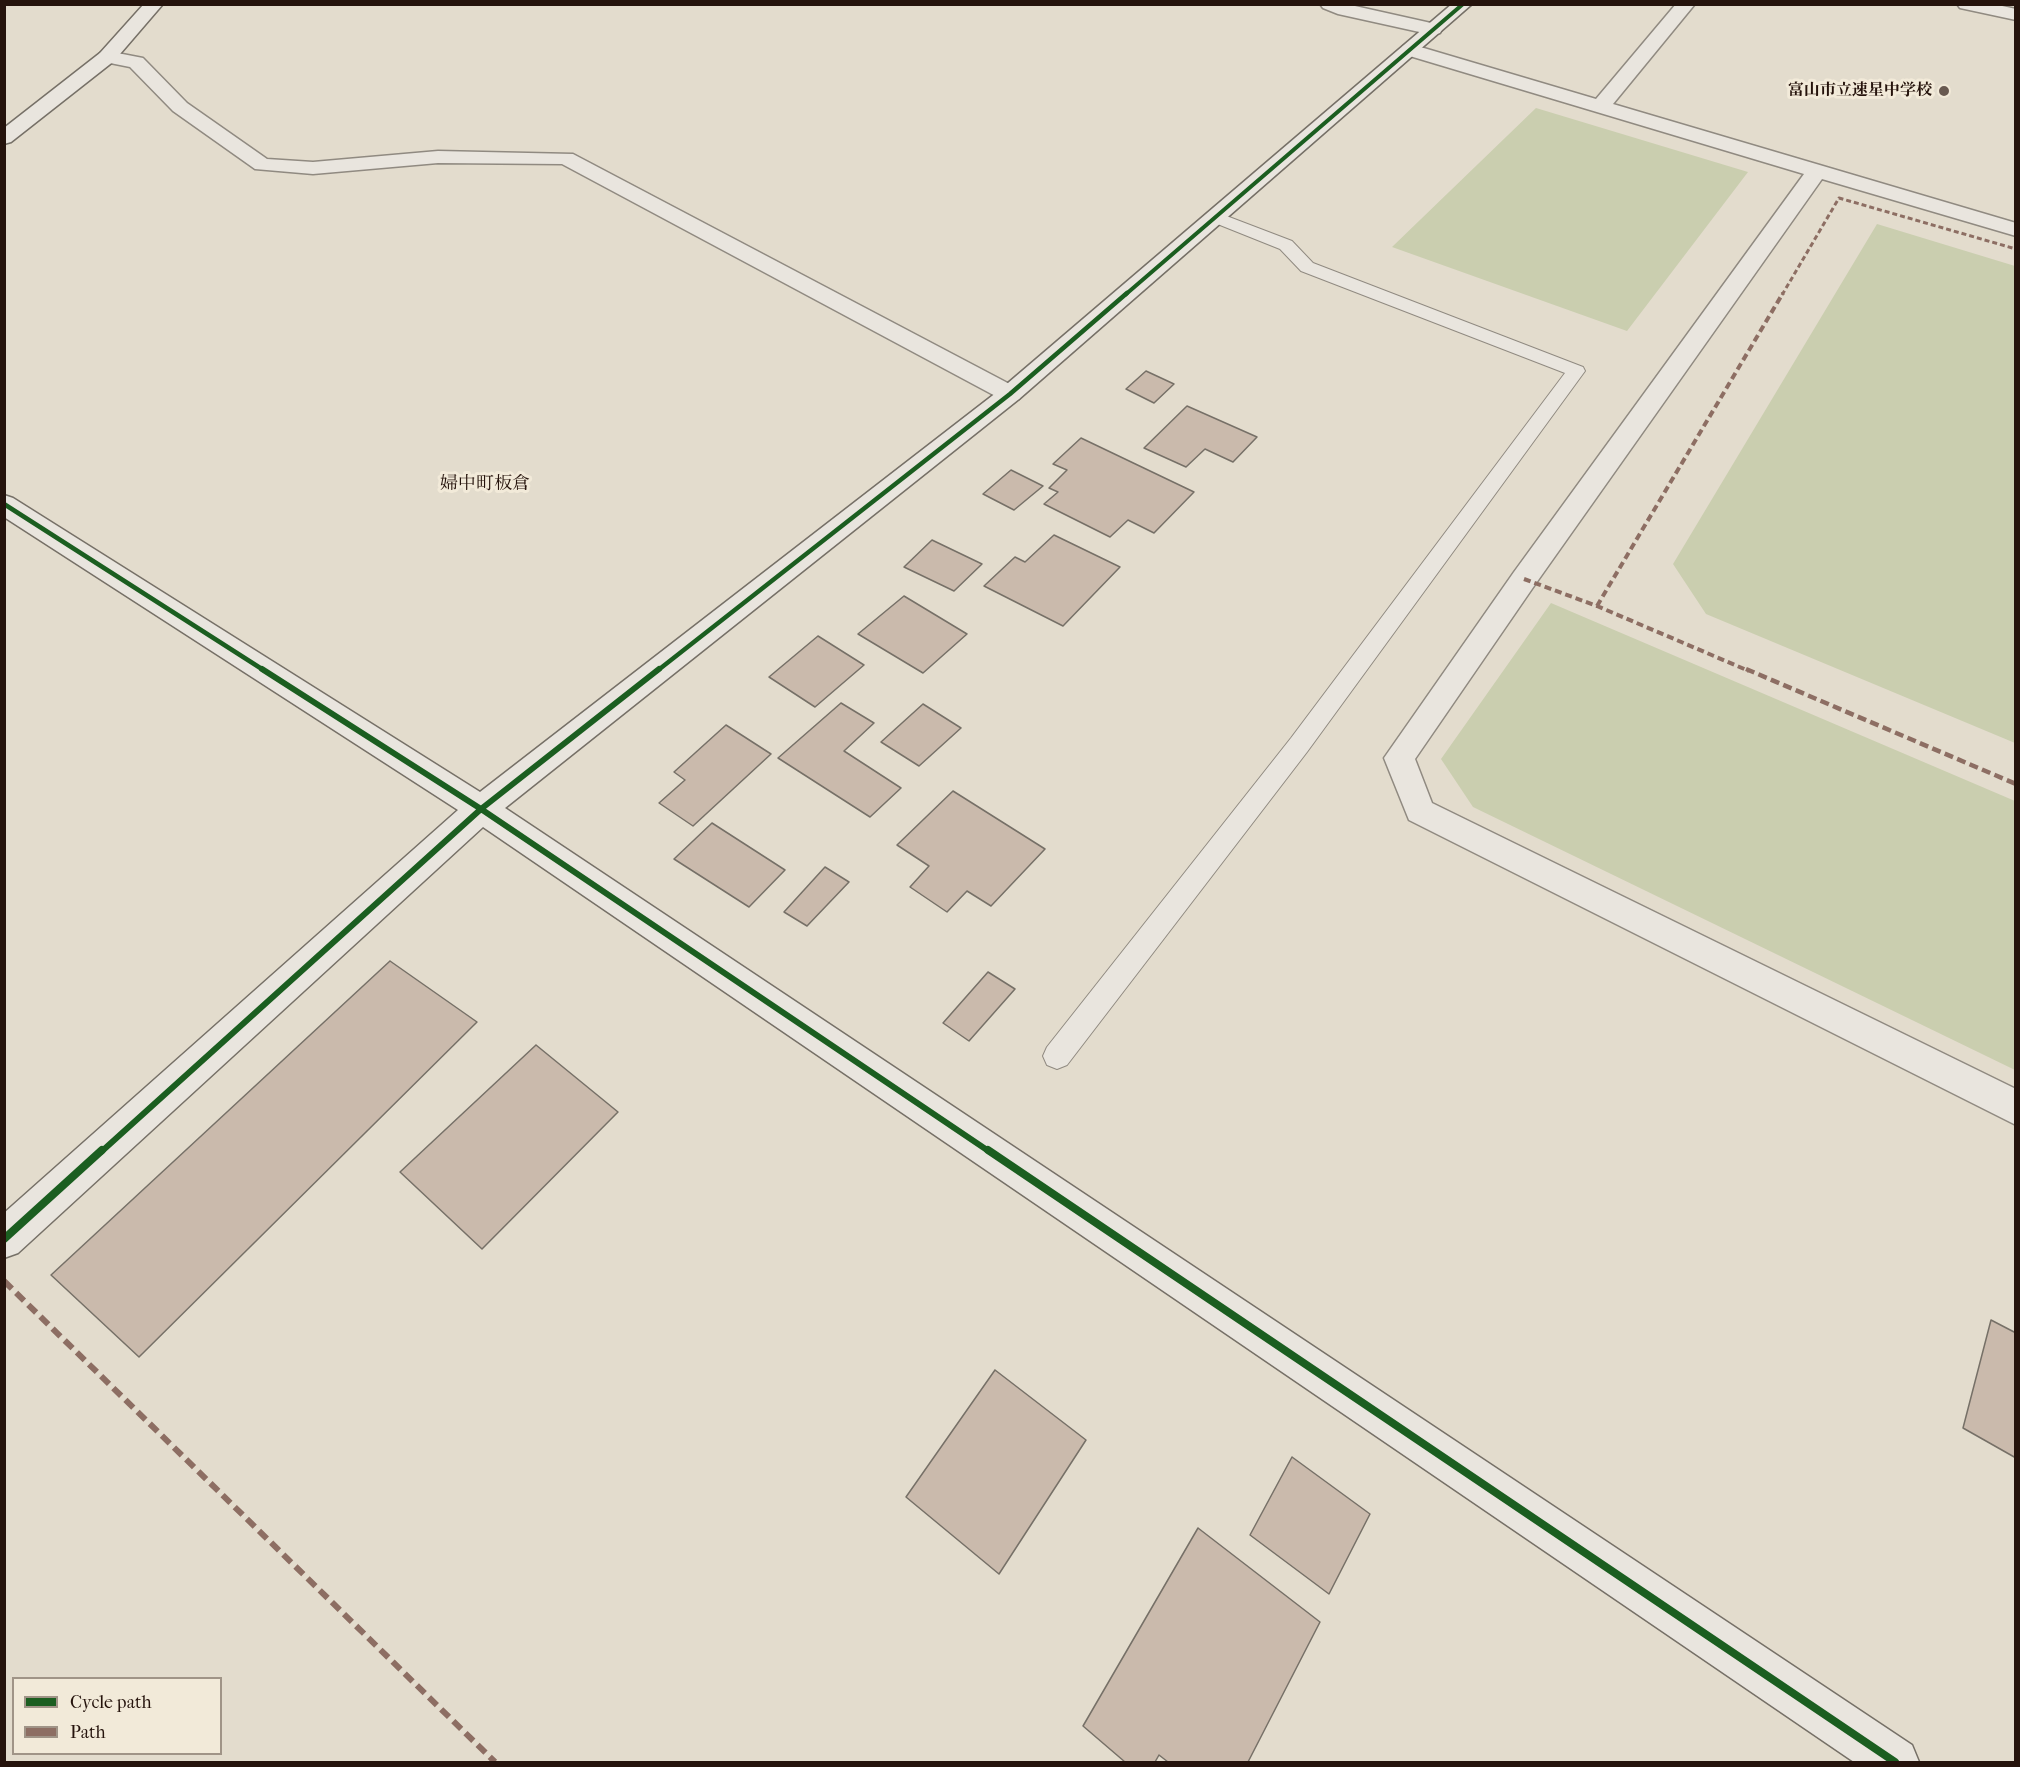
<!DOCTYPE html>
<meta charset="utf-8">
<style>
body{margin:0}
#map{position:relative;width:2020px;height:1767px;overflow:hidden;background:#e3dccd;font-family:"IM FELL French Canon",serif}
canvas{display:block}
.frame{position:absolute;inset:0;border:6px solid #25130c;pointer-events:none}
.legend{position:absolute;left:12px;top:1677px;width:210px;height:78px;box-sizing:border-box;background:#f2ead9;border:2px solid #a09487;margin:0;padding:8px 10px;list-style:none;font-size:18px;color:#25130c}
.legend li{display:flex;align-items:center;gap:12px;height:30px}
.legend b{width:30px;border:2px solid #a09487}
</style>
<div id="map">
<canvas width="2020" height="1767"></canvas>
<div class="frame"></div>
<ul class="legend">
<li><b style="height:8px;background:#1b5e20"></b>Cycle path</li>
<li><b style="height:8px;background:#8d6e63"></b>Path</li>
</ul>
</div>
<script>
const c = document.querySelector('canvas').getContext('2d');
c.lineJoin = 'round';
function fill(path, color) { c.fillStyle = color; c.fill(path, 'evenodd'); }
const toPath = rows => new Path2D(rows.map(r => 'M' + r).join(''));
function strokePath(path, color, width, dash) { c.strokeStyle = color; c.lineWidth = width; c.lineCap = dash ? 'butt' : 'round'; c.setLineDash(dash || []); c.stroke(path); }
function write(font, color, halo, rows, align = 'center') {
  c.font = font + ' "IM FELL French Canon","Noto Serif JP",serif'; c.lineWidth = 6; c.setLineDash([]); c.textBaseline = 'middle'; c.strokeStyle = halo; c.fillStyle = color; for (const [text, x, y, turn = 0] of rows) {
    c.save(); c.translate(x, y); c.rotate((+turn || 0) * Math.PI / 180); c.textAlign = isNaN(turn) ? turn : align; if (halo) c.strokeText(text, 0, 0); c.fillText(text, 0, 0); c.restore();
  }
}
const green = toPath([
 [1536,108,1748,172,1627,331,1392,247],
 [1877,224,2015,266,2015,743,1706,614,1673,564],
 [1551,603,2015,801,2015,1070,1473,807,1441,759]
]);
const building = toPath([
 [1146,371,1174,384,1154,403,1126,389,1146,371],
 [1187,406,1257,437,1233,462,1205,449,1186,467,1144,448,1187,406],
 [1081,438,1194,492,1154,533,1128,520,1110,537,1044,504,1058,492,1049,488,1067,470,1053,464,1081,438],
 [1011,470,1043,486,1014,510,983,494,1011,470],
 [1054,535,1120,567,1063,626,984,586,1015,557,1025,562,1054,535],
 [932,540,982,564,954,591,904,567,932,540],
 [904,596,967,634,923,673,858,634,904,596],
 [818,636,864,665,815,707,769,677,818,636],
 [841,703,874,723,844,751,901,788,870,817,778,758,841,703],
 [923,704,961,728,919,766,881,742,923,704],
 [726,725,771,754,693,826,659,803,685,780,674,772,726,725],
 [953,791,1045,849,991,906,967,891,947,912,910,887,929,866,897,845,953,791],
 [712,823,785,870,749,907,674,859,712,823],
 [825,867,849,882,807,926,784,912,825,867],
 [390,961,477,1022,139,1357,51,1275,390,961],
 [988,972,1015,989,969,1041,943,1023,988,972],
 [536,1045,618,1112,482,1249,400,1172,536,1045],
 [1991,1320,2016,1333,2016,1458,1963,1428,1991,1320],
 [995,1370,1086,1440,999,1574,906,1497,995,1370],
 [1292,1457,1370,1514,1329,1594,1250,1535,1292,1457],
 [1198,1528,1320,1622,1248,1762,1168,1762,1159,1755,1155,1762,1125,1762,1083,1726,1198,1528]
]);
const lane = toPath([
 [1216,212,1292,241,1313,263,1583,367,1585,371,1307,752,1067,1065,1057,1069,1047,1065,1043,1056,1047,1047,1291,738,1565,373,1301,271,1280,249,1210,221,1208,217,1210,213,1216,212]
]);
const street = toPath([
 [1320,4,1346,4,1440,25,1442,29,1440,33,1433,35,1338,14,1323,8,1320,4],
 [1676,4,1695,4,1613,104,2016,223,2016,236,1822,179,1534,586,1415,759,1432,803,2016,1089,2016,1125,1409,820,1384,758,1514,572,1804,174,1403,54,1401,50,1403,46,1410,44,1417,46,1596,99,1676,4],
 [1957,4,1993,4,2016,9,2016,20,1960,8,1957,4],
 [107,51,143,58,187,103,267,159,313,162,438,151,573,154,1019,389,1022,394,1019,399,1010,402,1001,399,562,164,438,163,313,174,255,169,173,111,130,67,100,61,98,57,100,53,107,51]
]);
const secondary = toPath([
 [144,4,163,4,114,61,11,142,4,144,4,128,100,53,144,4],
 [1452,4,1472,4,1019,399,505,808,1912,1745,1919,1762,1854,1762,483,827,18,1253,4,1258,4,1213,458,810,4,517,4,495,13,498,480,792,1001,389,1452,4]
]);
const quietFar3 = toPath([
 [1782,295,1839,198,2016,249]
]);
const quietFar2 = toPath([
 [1524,579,1597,606,1749,671],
 [1597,606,1783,293]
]);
const quietFar1 = toPath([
 [1746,669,2016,784]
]);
const quiet = toPath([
 [4,1281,495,1762]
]);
const cyclewayFar3 = toPath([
 [1125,295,1463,4]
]);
const cyclewayFar2 = toPath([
 [4,504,265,671],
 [657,671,1010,394,1127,293]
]);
const cyclewayFar1 = toPath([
 [262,669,481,809,990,1152],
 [101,1152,481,809,659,669]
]);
const cycleway = toPath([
 [988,1150,1895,1762],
 [4,1239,102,1150]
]);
const markers = [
 [1944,91,6,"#685950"]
];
const farPoinames = [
 ["富山市立速星中学校",1932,91]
];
const farNeighbourhoodnames = [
 ["婦中町板倉",485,485]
];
fill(green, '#caceaf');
fill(building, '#cabaac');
strokePath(building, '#767067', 1.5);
strokePath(lane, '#908a81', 2);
strokePath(street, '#908a81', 3);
strokePath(secondary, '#767067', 3);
fill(lane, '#e9e5de');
fill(street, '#e9e5de');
fill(secondary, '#e9e5de');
strokePath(quietFar3, '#8d6e63', 3, [5, 3]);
strokePath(quietFar2, '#8d6e63', 4, [7, 4]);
strokePath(quietFar1, '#8d6e63', 4.5, [9, 4.5]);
strokePath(quiet, '#8d6e63', 6, [11, 6]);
strokePath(cyclewayFar3, '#1b5e20', 4);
strokePath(cyclewayFar2, '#1b5e20', 4.5);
strokePath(cyclewayFar1, '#1b5e20', 6);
strokePath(cycleway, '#1b5e20', 8);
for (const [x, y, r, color] of markers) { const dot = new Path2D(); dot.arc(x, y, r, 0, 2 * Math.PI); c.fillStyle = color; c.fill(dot); strokePath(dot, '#f2ead9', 2); }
write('bold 16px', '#25130c', '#f2ead9', farPoinames, 'right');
write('18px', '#25130c', '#f2ead9', farNeighbourhoodnames);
</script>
